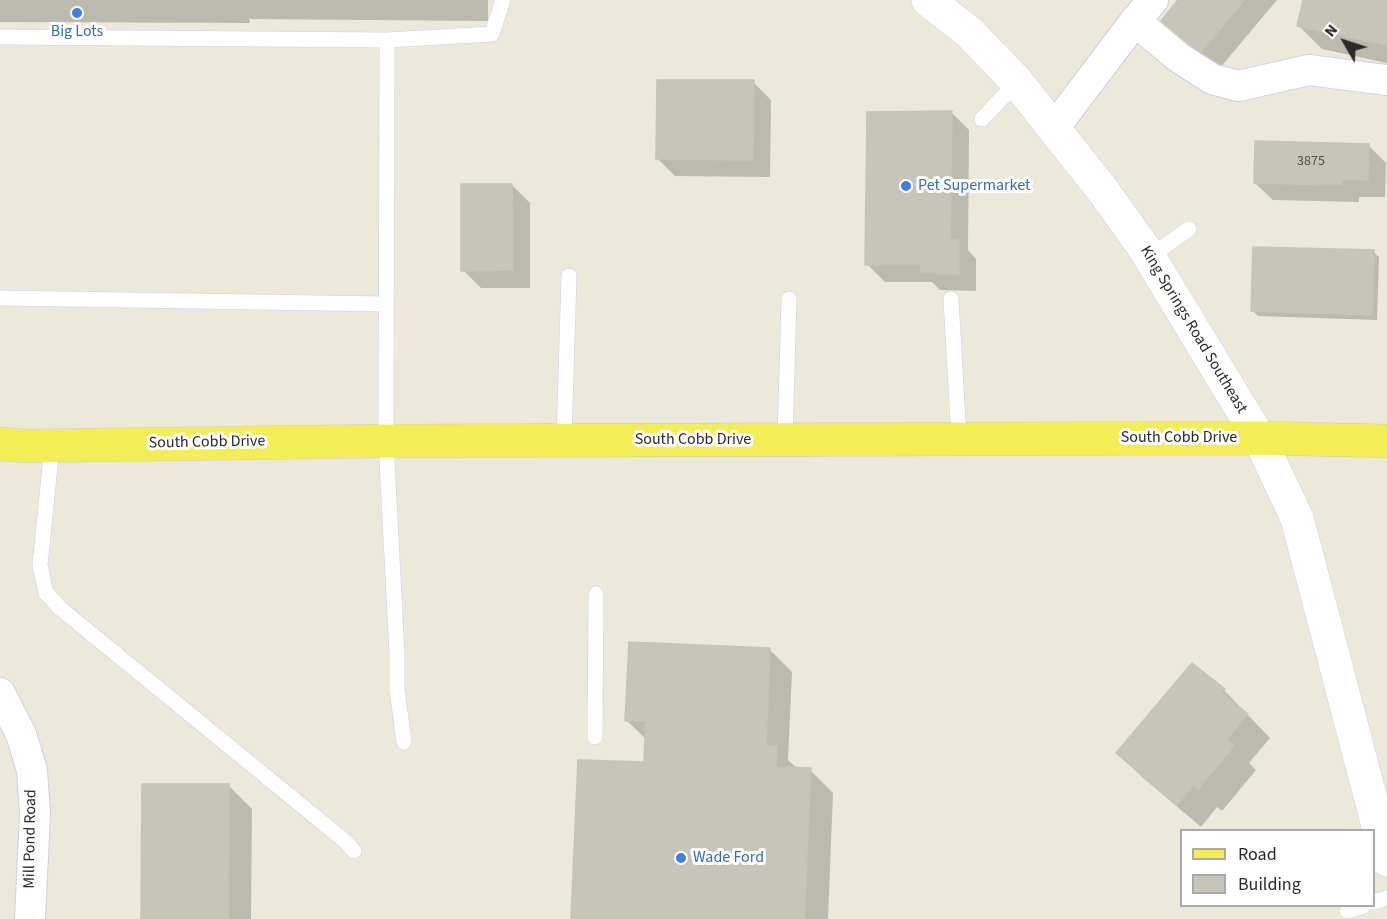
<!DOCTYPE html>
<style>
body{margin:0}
#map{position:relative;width:1387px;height:919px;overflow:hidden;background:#ece8da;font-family:"Source Sans 3",sans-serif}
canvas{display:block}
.legend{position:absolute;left:1180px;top:829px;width:195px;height:78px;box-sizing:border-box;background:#fff;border:2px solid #a9a9a9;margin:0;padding:8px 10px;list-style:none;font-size:18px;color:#292929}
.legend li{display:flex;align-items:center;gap:12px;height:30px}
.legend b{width:30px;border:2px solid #a9a9a9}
.north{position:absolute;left:1315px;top:12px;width:60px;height:60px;-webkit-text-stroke:4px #fff;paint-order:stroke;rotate:309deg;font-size:16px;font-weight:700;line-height:24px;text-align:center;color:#292929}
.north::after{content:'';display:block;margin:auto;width:21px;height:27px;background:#292929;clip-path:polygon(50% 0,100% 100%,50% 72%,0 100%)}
</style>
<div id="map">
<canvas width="1387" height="919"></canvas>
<ul class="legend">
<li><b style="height:8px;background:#f4ee56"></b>Road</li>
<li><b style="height:16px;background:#c7c4ba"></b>Building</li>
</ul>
<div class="north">N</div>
</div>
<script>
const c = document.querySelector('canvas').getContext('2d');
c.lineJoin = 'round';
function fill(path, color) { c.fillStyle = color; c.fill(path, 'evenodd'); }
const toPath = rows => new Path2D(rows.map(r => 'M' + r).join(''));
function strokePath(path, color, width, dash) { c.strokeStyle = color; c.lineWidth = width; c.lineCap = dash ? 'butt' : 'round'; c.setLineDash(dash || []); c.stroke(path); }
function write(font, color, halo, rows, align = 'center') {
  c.font = font + ' "Source Sans 3",sans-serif'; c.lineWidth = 6; c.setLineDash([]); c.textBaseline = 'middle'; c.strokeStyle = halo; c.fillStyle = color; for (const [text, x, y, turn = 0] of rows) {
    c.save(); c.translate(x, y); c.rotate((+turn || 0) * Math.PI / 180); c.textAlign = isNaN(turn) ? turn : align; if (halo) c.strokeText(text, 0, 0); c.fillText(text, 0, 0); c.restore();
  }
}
const shadow = toPath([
 [0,0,488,0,488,21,249,19,250,23,0,22],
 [1180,0,1277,0,1220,68,1208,61,1181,38,1163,20],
 [1305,0,1387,0,1387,63,1322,49,1299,26],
 [753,82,771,100,770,177,675,176,657,158],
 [951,112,969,130,968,250,976,259,976,291,940,290,932,282,885,282,867,264],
 [1368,145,1386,163,1385,197,1359,197,1359,202,1273,200,1255,183],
 [512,185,530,203,530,288,481,288,463,270],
 [1373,252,1379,257,1377,320,1258,316,1253,311],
 [769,649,792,672,788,760,798,769,810,770,833,793,828,919,573,919,645,764,647,740,626,720],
 [1193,665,1224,690,1270,738,1249,763,1256,770,1222,811,1217,807,1201,827,1141,776,1118,753],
 [228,785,252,809,251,919,143,919]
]);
const building = toPath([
 [1178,0,1244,0,1201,52,1188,43,1161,21,1178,0],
 [1303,0,1387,0,1387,45,1297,26,1303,0],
 [657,80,754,80,753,160,656,159,657,80],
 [952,111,950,239,959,239,959,274,921,273,921,265,865,265,867,112,952,111],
 [1255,141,1369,144,1368,180,1342,179,1342,185,1254,183,1255,141],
 [461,184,512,184,513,270,461,271,461,184],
 [1253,247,1374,250,1372,315,1251,311,1253,247],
 [629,642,770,648,766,746,777,746,776,767,811,768,804,919,571,919,578,760,644,762,646,721,625,721,629,642],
 [1192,663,1225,689,1221,692,1248,714,1226,740,1234,746,1198,789,1193,785,1177,805,1116,753,1192,663],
 [142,784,229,784,228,919,141,919,142,784]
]);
const service = toPath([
 [0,37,387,40,492,34,503,0],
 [387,40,386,441,397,654,397,689,404,742],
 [982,119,1017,82],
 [1149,257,1189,229],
 [0,298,386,304],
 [951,299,959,439],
 [564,440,569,276],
 [785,440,789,299],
 [52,446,40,565,46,593,61,609,345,841,354,851],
 [595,737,596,594],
 [1374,902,1387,898],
 [1347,911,1364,906]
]);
const minor = toPath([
 [1135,21,1178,57,1212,79,1238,86,1309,70,1387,80],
 [1054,128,1135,21,1153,0],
 [0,693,21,734,32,770,35,813,30,919]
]);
const tertiary = toPath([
 [928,0,970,33,1017,82,1104,192,1144,248,1259,438,1297,518,1387,860]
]);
const primary = toPath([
 [0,444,25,446,386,441,1259,438,1387,441]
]);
const markers = [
 [77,13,6,"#3f7fe0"],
 [906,186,6,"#3f7fe0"],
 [681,858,6,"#3f7fe0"]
];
const numberNames = [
 ["3875",1311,162]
];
const shopNames = [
 ["Big Lots",77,32,"center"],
 ["Pet Supermarket",918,186],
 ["Wade Ford",693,858]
];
const streetNames = [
 ["King Springs Road Southeast",1193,330,59],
 ["South Cobb Drive",1179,438],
 ["South Cobb Drive",693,440],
 ["South Cobb Drive",207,443,-1],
 ["Mill Pond Road",31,839,-89]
];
fill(shadow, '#0003');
fill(building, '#c7c4ba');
strokePath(building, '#c7c4b4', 1.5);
strokePath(service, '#cfcfe2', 16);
strokePath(minor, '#cfcfe2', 32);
strokePath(tertiary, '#cfcfe2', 34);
strokePath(primary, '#ccc', 34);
strokePath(service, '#fff', 15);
strokePath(minor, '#fff', 30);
strokePath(tertiary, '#fff', 33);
strokePath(primary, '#f4ee56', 33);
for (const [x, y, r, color] of markers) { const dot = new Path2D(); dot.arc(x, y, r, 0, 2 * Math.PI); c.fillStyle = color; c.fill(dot); strokePath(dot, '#fff', 2); }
write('14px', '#50504d', null, numberNames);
write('16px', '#366cbe', '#fff', shopNames, 'left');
write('16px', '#292929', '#fff', streetNames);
</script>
